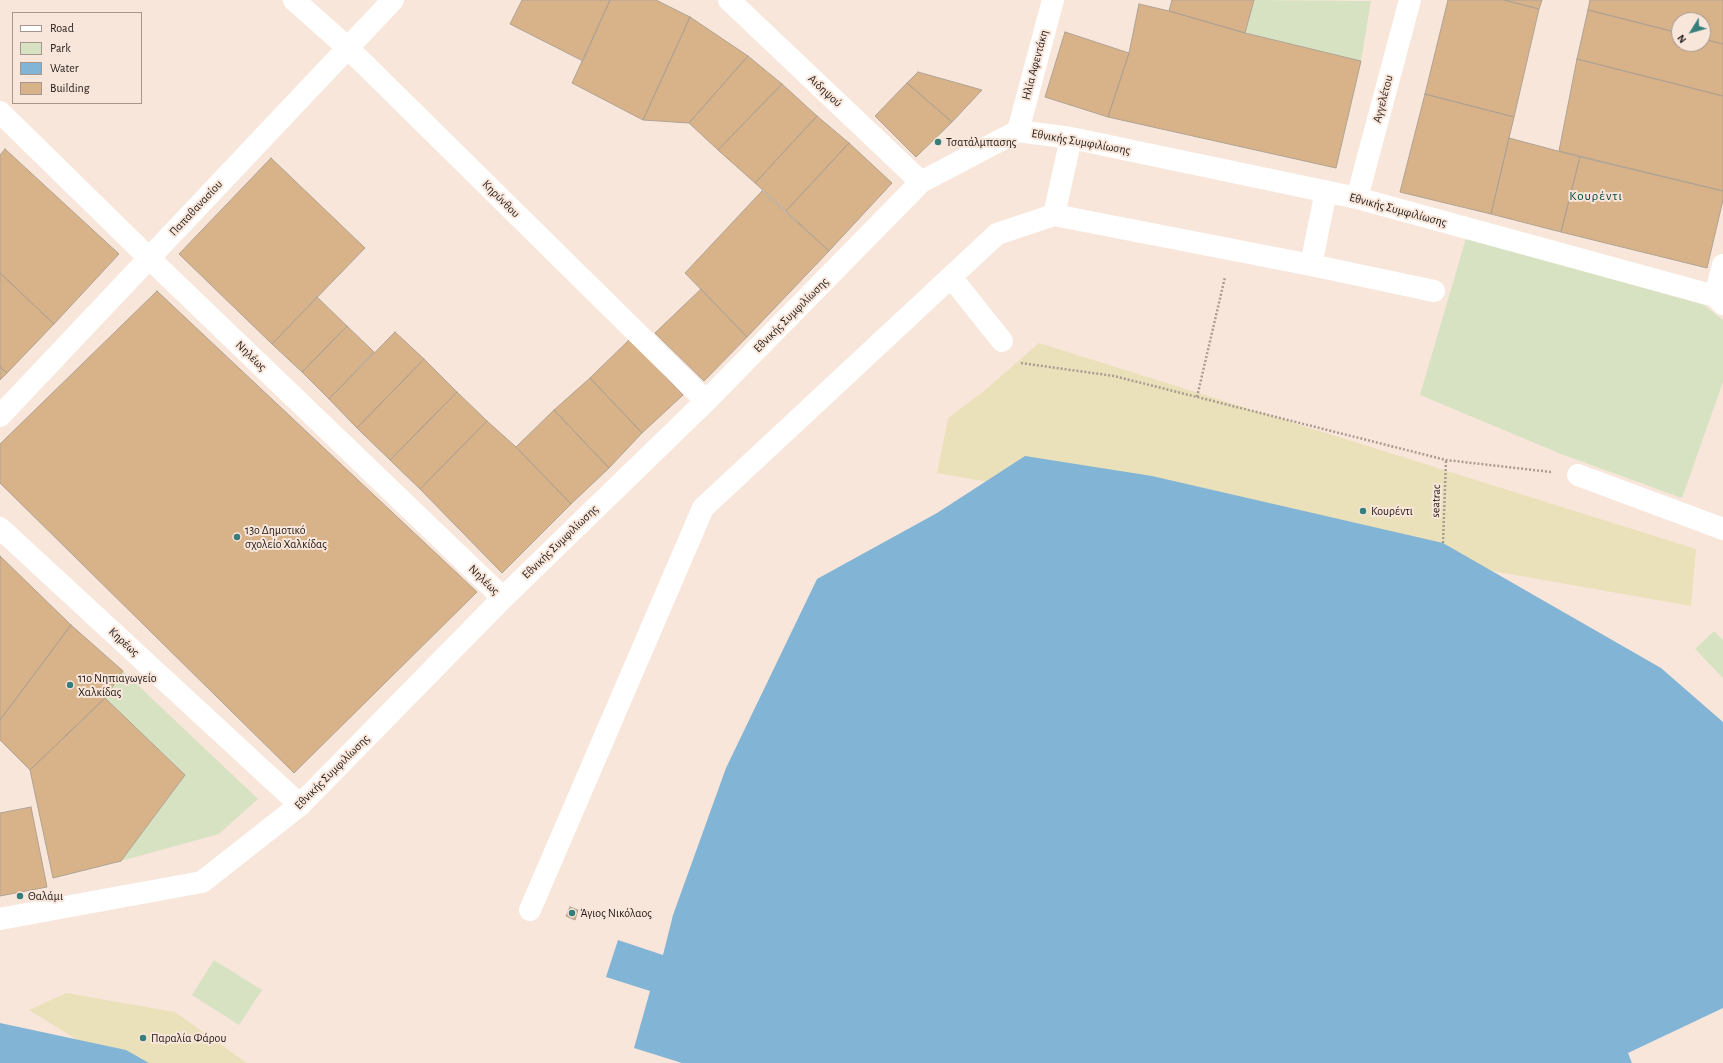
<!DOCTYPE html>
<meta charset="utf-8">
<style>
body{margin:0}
#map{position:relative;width:1723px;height:1063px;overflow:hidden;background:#f9e6da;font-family:"Alegreya Sans",sans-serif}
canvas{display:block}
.legend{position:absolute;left:12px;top:12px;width:130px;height:92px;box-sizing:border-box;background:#f9e6da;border:1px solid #a5978e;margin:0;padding:5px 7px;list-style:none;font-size:12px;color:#27201c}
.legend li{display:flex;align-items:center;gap:8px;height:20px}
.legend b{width:20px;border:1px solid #a5978e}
.north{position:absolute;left:1671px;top:12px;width:40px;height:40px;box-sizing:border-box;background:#f9e6da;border:1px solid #a5978e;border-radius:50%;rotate:233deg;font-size:11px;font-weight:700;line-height:16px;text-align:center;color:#27201c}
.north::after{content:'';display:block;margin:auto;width:14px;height:18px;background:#367e7b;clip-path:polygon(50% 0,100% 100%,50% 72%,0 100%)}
</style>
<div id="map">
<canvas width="1723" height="1063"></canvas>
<ul class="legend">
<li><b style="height:5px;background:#fff"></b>Road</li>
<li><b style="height:11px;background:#d7e2c3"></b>Park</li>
<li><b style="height:11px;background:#82b4d5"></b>Water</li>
<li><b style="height:11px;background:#d8b389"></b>Building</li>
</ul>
<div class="north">N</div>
</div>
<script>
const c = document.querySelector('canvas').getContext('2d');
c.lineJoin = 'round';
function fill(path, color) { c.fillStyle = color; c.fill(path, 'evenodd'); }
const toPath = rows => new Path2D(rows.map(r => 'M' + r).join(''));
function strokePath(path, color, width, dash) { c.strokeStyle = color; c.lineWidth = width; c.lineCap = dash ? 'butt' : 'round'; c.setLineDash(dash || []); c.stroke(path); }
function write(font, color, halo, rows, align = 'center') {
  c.font = font + ' "Alegreya Sans",sans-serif'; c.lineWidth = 4; c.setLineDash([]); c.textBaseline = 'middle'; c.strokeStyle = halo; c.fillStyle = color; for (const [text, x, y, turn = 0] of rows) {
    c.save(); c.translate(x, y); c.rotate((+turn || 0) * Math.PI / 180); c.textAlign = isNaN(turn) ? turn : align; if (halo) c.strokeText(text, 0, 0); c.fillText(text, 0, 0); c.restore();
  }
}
const green = toPath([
 [1254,0,1371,1,1361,61,1245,33],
 [1466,238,1704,305,1723,320,1723,382,1682,498,1561,454,1420,395],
 [1714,631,1723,640,1723,678,1695,649],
 [123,671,258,799,219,834,121,861,185,775,105,698],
 [214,960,262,990,239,1025,192,995]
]);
const sand = toPath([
 [1039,343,1696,549,1691,606,937,473,948,418,984,391],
 [66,993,175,1012,247,1063,115,1063,29,1010]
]);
const water = toPath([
 [1025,456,1152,476,1443,543,1661,668,1723,722,1723,1008,1628,1053,1632,1063,682,1063,634,1048,650,991,606,977,618,940,663,955,673,915,726,768,817,579,937,513],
 [0,1023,126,1050,149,1063,0,1063]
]);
const building = toPath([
 [522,0,610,0,583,61,510,24,522,0],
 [610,0,656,0,690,17,643,120,572,83,610,0],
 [1172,0,1254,0,1245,33,1169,11,1172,0],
 [1448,0,1504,0,1539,9,1514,117,1425,94,1448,0],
 [1504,0,1542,0,1539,9,1504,0],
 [1590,0,1723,0,1723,44,1703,39,1703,20,1679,20,1679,33,1588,10,1590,0],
 [1139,4,1169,11,1245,33,1361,61,1336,168,1108,117,1129,53,1139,4],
 [1588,10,1679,33,1679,44,1703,44,1703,39,1723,44,1723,96,1577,59,1588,10],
 [690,17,748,56,689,123,643,120,690,17],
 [1065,32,1129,53,1108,117,1045,97,1065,32],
 [748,56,782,84,718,150,689,123,748,56],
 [1577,59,1723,96,1723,191,1559,151,1577,59],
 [918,72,982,90,952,122,907,83,918,72],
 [907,83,952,122,916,157,875,116,907,83],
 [782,84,817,116,755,183,718,150,782,84],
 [1425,94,1514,117,1491,214,1400,192,1425,94],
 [817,116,849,143,786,211,755,183,817,116],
 [1509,138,1580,157,1561,232,1491,214,1509,138],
 [849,143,892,183,829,251,786,211,849,143],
 [5,149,119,254,54,324,0,273,0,155,5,149],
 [1580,157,1723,191,1723,200,1707,268,1561,232,1580,157],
 [271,158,365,248,272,344,179,254,271,158],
 [762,191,829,251,747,337,685,273,762,191],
 [0,273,54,324,7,373,0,367,0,273],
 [701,289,747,337,704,381,655,333,701,289],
 [157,291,477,592,294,773,0,483,0,444,157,291],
 [317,297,347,326,302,372,272,344,317,297],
 [347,326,374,352,329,399,302,372,347,326],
 [395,332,424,359,357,428,329,399,395,332],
 [630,339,683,395,642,433,590,378,630,339],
 [424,359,457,392,390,460,357,428,424,359],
 [0,367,7,373,0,380,0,367],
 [590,378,642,433,609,468,554,410,590,378],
 [457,392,487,421,420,489,390,460,457,392],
 [554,410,609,468,571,504,516,447,554,410],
 [487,421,516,447,571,504,502,573,420,489,487,421],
 [0,556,71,625,0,720,0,556],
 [71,625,123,671,105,698,30,770,0,740,0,720,71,625],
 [105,698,185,775,121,861,53,878,30,770,105,698],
 [31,807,47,887,0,896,0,813,31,807],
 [570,907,578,910,575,920,566,916,570,907]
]);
const path = toPath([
 [1021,363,1114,376,1446,460,1551,472],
 [1197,397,1225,277],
 [1443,543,1446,460]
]);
const minor = toPath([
 [294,0,348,48,706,401],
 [729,0,921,182],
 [0,112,149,258,503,598],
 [1018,131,1053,0],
 [1071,138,1054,215,1311,265,1326,191],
 [1357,198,1410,0],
 [1311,265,1434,291],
 [951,277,1002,341],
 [1715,296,1723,265],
 [0,416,393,0],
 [1578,475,1723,529],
 [0,528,300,805],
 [530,910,703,508,997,234,1054,215],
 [0,919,202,882,300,805,503,598,706,401,921,182,1018,131,1071,138,1357,198,1715,296,1723,304]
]);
const markers = [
 [938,142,4,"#367e7b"],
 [1363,511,4,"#367e7b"],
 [237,537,4,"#367e7b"],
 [70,685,4,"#367e7b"],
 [20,896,4,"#367e7b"],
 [572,913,4,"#367e7b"],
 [143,1038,4,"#367e7b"]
];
const streetNames = [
 ["Ηλία Αφεντάκη",1035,65,-75],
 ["Αιδηψού",825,91,43],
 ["Αγγελέτου",1383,99,-75],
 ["Εθνικής Συμφιλίωσης",1081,142,10],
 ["Κηρύνθου",501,199,45],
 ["Παπαθανασίου",196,208,-47],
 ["Εθνικής Συμφιλίωσης",1398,210,15],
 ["Εθνικής Συμφιλίωσης",791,315,-45],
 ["Νηλέως",251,356,44],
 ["seatrac",1436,501,-88],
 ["Εθνικής Συμφιλίωσης",560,542,-44],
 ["Νηλέως",484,580,44],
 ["Κηρέως",124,642,43],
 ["Εθνικής Συμφιλίωσης",332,772,-45]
];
const poiNames = [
 ["Τσατάλμπασης",946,142],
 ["Κουρέντι",1371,511],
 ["13ο Δημοτικό",245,530],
 ["σχολείο Χαλκίδας",245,544],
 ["11ο Νηπιαγωγείο",78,678],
 ["Χαλκίδας",78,692],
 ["Θαλάμι",28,896],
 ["Άγιος Νικόλαος",580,913],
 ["Παραλία Φάρου",151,1038]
];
const neighbourhoodNames = [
 ["Κουρέντι",1596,196]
];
fill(green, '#d7e2c3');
fill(sand, '#eae1bb');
fill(water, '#82b4d5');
fill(building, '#d8b389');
strokePath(building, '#afa293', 1);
strokePath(path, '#aa9c93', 2.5, [2, 2]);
strokePath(minor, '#fff', 22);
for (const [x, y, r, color] of markers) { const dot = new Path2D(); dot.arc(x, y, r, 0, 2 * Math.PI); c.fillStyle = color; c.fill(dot); strokePath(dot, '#f9e6da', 1.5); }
write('12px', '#27201c', '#f9e6da', streetNames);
write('12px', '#27201c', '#f9e6da', poiNames, 'left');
c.letterSpacing = '1px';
write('13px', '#034644', '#f9e6da', neighbourhoodNames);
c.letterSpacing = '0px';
</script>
